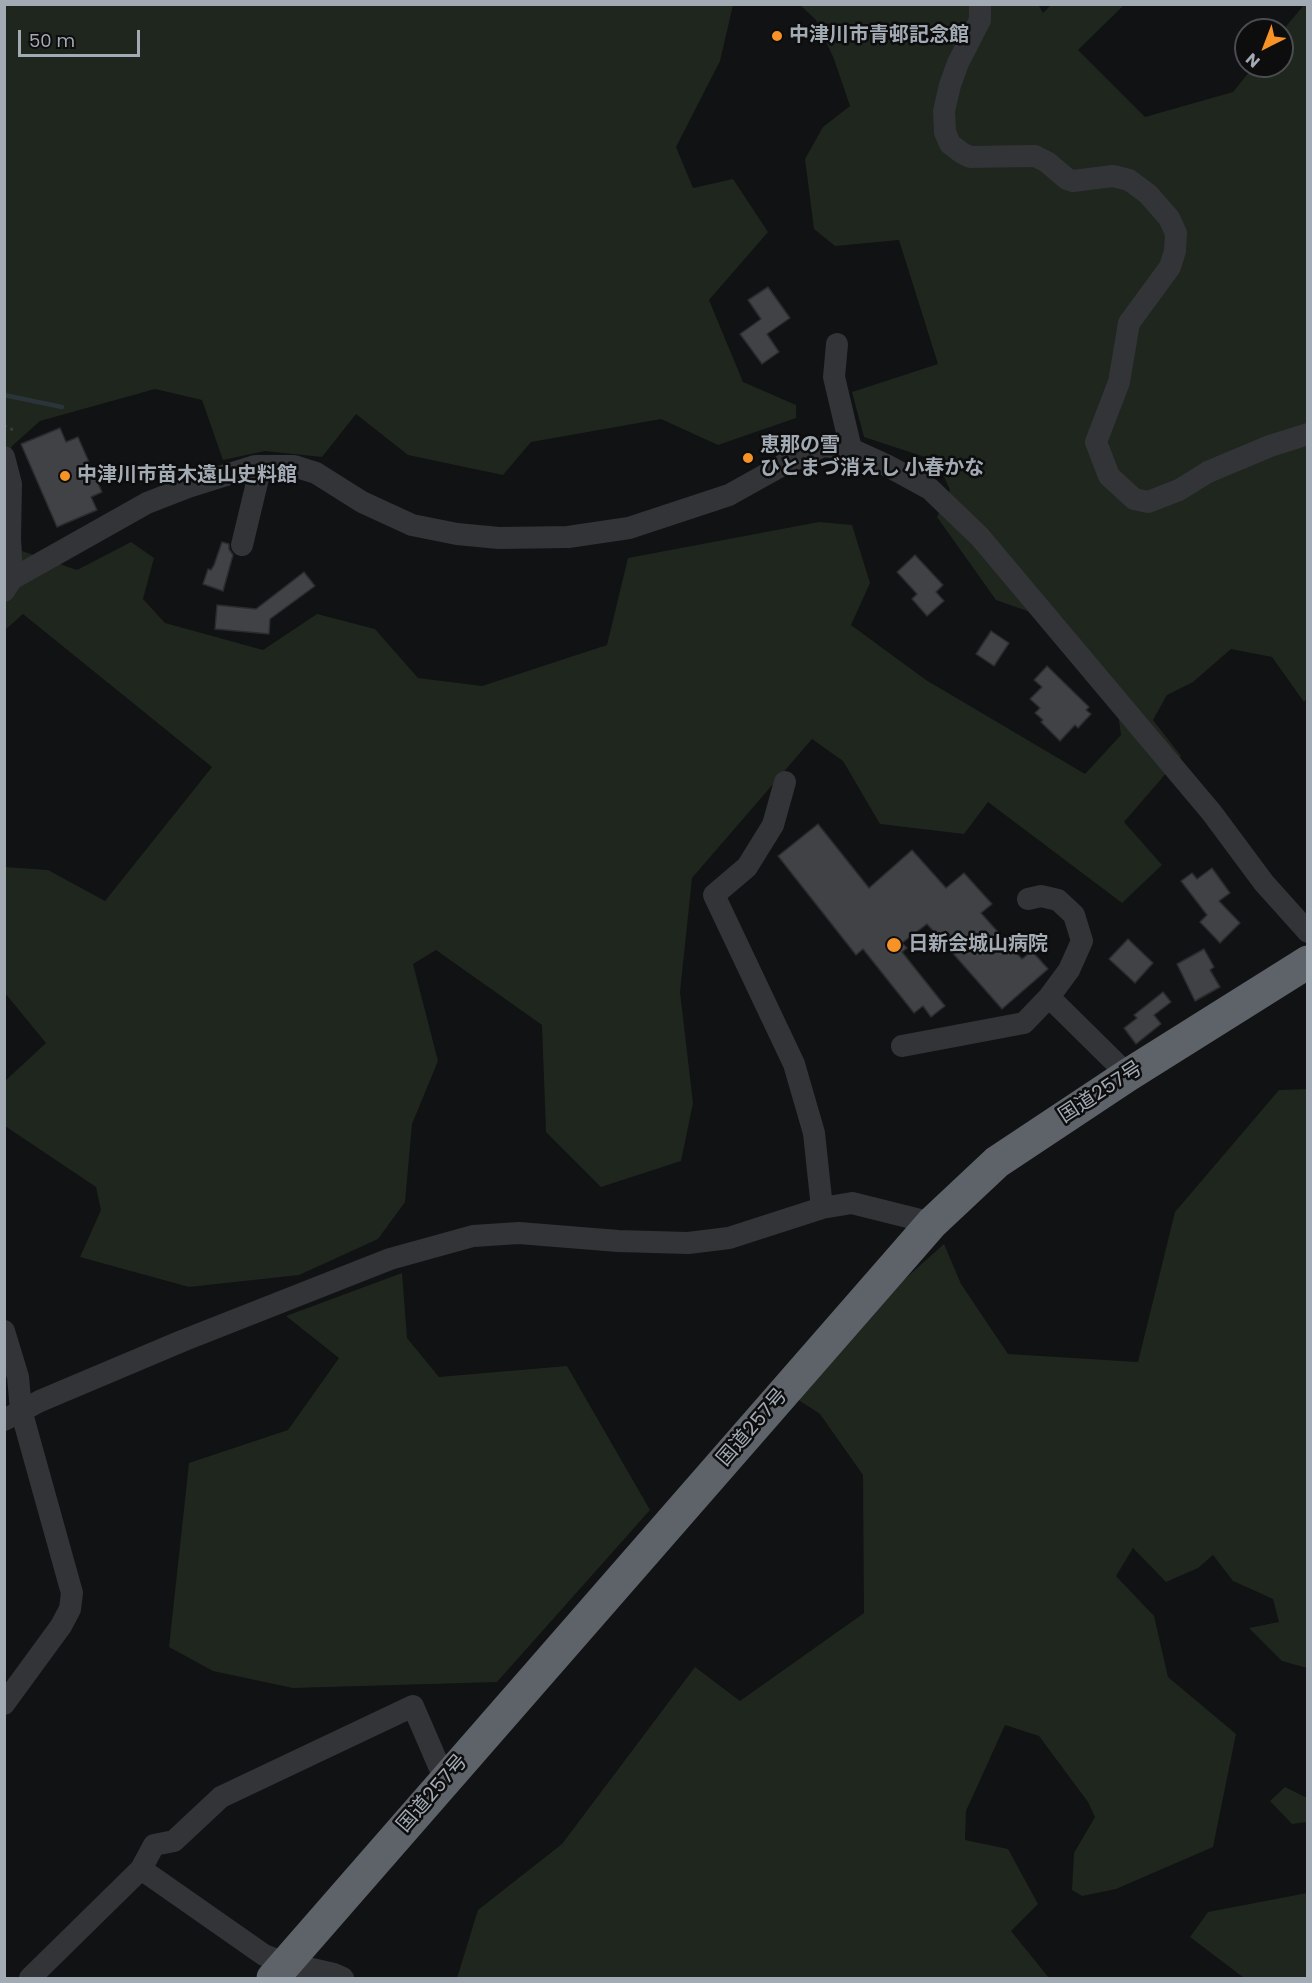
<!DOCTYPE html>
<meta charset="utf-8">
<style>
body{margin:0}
#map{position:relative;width:1312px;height:1983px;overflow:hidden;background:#111213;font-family:Poppins,sans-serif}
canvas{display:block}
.frame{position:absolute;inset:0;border:6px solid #a2aab4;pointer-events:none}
.north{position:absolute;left:1234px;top:18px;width:60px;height:60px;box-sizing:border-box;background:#0d0d0e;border:2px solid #494c50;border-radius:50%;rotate:222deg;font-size:16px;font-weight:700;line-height:24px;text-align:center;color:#a2aab4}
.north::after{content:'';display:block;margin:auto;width:21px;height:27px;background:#f79326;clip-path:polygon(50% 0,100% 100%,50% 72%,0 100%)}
.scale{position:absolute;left:18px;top:30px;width:122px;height:27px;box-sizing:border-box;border:3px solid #a2aab4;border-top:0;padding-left:8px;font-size:18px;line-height:21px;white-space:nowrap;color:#a2aab4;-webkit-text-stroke:4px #0d0d0e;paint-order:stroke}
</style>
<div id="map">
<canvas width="1312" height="1983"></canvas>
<div class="frame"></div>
<div class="north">N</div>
<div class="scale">50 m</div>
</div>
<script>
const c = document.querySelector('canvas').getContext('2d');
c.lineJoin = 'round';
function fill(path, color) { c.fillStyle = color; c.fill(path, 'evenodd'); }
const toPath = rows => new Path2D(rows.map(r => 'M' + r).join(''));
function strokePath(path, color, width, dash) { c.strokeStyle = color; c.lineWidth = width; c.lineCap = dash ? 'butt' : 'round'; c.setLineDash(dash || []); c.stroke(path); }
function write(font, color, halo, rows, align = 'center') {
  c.font = font + ' Poppins,"Noto Sans JP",sans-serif'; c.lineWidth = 5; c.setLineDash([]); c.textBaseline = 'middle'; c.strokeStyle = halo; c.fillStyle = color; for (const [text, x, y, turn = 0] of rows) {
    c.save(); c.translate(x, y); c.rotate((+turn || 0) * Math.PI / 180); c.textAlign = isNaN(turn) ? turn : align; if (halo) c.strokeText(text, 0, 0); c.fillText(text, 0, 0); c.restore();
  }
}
const green = toPath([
 [1038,4,1043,13,1051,5,1124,5,1078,50,1145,117,1233,92,1254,66,1282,66,1282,31,1304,5,1307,5,1307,698,1304,702,1272,657,1231,649,1193,682,1167,695,1153,720,1181,756,1124,822,1162,865,1122,903,988,802,964,834,880,824,843,761,812,739,692,878,680,992,693,1103,681,1161,601,1187,546,1132,542,1025,436,950,413,964,438,1061,412,1124,405,1202,378,1239,299,1275,189,1287,80,1257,101,1210,96,1187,5,1126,5,1081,46,1043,5,993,4,867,48,870,105,901,212,767,23,614,5,630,5,5,733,5,720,61,676,147,693,188,733,179,768,232,709,300,743,382,796,405,796,418,718,445,661,419,531,442,503,475,408,455,356,414,322,457,265,451,223,460,202,400,155,389,40,421,11,447,22,551,77,570,131,542,154,558,143,599,165,623,263,650,317,614,375,629,418,678,482,686,607,645,628,558,819,522,852,525,870,583,851,625,926,680,1085,774,1121,735,1114,684,1064,624,996,600,937,517,950,490,937,461,864,437,852,392,938,364,899,240,835,246,814,229,805,159,823,127,850,106,834,59,816,20,800,5],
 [1307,1089,1307,1668,1282,1661,1249,1628,1279,1622,1273,1599,1233,1581,1213,1555,1198,1568,1166,1582,1133,1548,1116,1576,1154,1616,1168,1677,1236,1734,1213,1847,1116,1889,1082,1896,1072,1890,1074,1853,1095,1817,1088,1802,1039,1736,1005,1725,966,1811,965,1840,1008,1849,1038,1904,1011,1931,1049,1978,457,1978,478,1910,562,1844,695,1667,740,1701,864,1613,863,1475,820,1414,794,1397,869,1311,944,1244,961,1284,1008,1354,1138,1362,1175,1212,1279,1090],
 [402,1273,407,1338,439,1377,567,1366,650,1510,497,1682,293,1688,213,1671,169,1647,189,1463,288,1430,339,1358,286,1316],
 [1285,1787,1307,1798,1307,1822,1292,1824,1270,1801],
 [1307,1893,1307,1978,1244,1978,1190,1937,1208,1912]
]);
const stream = toPath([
 [4,395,62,407]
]);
const building = toPath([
 [768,287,790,318,767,334,779,352,762,364,740,334,761,319,748,300,768,287],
 [60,428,66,442,78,437,102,492,91,497,97,510,57,527,21,444,60,428],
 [222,542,229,544,229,549,233,555,223,591,203,584,208,569,211,570,214,565,222,542],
 [915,555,943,585,936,592,944,601,927,616,912,599,917,594,897,572,915,555],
 [304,572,315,586,270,619,269,634,215,629,217,605,256,609,304,572],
 [991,631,1009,643,994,666,976,654,991,631],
 [1047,666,1089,707,1086,710,1091,714,1078,728,1075,725,1060,741,1041,722,1043,720,1035,713,1040,708,1030,699,1042,687,1034,680,1047,666],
 [818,824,869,888,912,850,946,888,964,873,992,904,981,913,1022,959,1032,951,1048,969,1002,1009,927,924,902,943,907,948,902,952,945,1006,931,1017,923,1006,914,1013,863,949,856,955,778,856,818,824],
 [1212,868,1230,893,1219,901,1240,923,1220,943,1200,922,1207,915,1181,881,1192,873,1197,879,1212,868],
 [1128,939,1153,963,1135,983,1109,959,1128,939],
 [1204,949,1214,967,1210,970,1220,987,1195,1001,1177,964,1204,949],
 [1163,992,1171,1002,1154,1015,1161,1024,1136,1044,1124,1028,1137,1018,1134,1015,1163,992]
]);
const path = toPath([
 [4,425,7,428,17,431]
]);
const minor = toPath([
 [980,4,980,20,958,63,950,85,944,111,945,132,950,144,962,153,970,157,1035,156,1047,162,1067,179,1073,181,1113,176,1129,180,1148,194,1169,218,1176,233,1175,251,1170,267,1129,323,1119,382,1096,442,1109,476,1134,499,1148,502,1179,490,1208,472,1270,446,1308,434],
 [837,344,834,377,851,449],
 [4,457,11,484,10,539,12,579],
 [242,545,261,466],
 [4,591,12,579,147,503,188,487,255,466,294,466,316,473,362,502,412,525,457,534,499,538,568,537,629,528,729,495,781,466,823,446,851,449,886,465,930,489,980,537,1212,813,1264,883,1308,932],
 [785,782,773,825,747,867,714,895,794,1064,814,1133,822,1208],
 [1028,899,1041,896,1058,900,1074,915,1082,941,1069,970,1049,997],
 [902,1046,1024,1023,1049,997,1128,1075],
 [4,1331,18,1377,21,1410,72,1593,70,1609,61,1626,4,1704],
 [4,1420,40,1401,182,1341,390,1259,473,1236,519,1233,618,1241,688,1243,729,1238,822,1208,852,1203,932,1223],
 [141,1869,154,1845,174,1841,221,1797,413,1706,445,1780],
 [30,1978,141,1869,264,1955,286,1963,334,1974,343,1978]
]);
const highway = toPath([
 [273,1978,932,1223,997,1162,1128,1075,1308,962]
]);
const markers = [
 [777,36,6,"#f79326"],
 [748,458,6,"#f79326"],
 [65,476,6,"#f79326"],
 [894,945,8,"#f79326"]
];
const poiNames = [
 ["中津川市青邨記念館",789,36],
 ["恵那の雪",760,446],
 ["ひとまづ消えし 小春かな",760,469],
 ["中津川市苗木遠山史料館",77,476],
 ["日新会城山病院",908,945]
];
const streetNames = [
 ["国道257号",1101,1093,-33],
 ["国道257号",753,1428,-49],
 ["国道257号",433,1794,-49]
];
fill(green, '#1e261e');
strokePath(stream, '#2a3439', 4.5);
fill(building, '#404246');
strokePath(building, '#2b2c2f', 1.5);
strokePath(path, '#383b3f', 3, [3, 4.5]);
strokePath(minor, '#323438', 22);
strokePath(highway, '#5e6369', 33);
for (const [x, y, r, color] of markers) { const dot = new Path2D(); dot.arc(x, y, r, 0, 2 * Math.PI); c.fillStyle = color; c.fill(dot); strokePath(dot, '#0d0d0e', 2); }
write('bold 20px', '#a2aab4', '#0d0d0e', poiNames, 'left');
write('20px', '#a2aab4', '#0d0d0e', streetNames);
</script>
